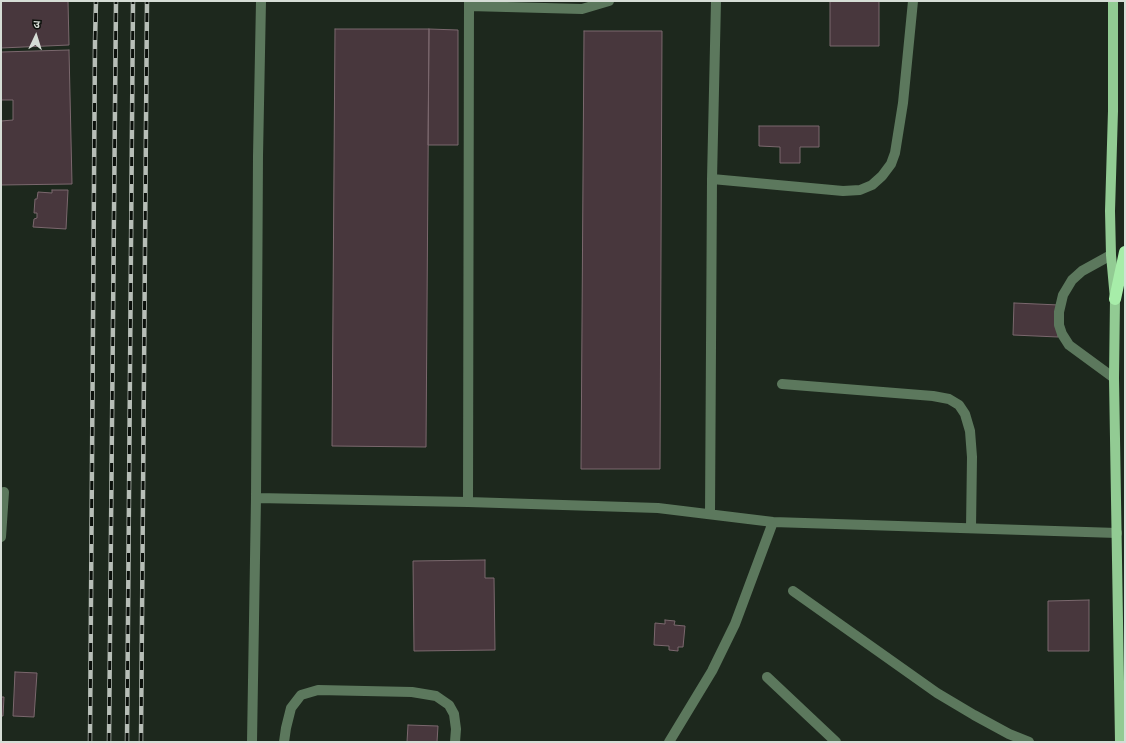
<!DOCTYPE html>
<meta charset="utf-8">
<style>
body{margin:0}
#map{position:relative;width:1126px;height:743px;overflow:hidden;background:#1d281d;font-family:"Asap Condensed","Noto Sans Devanagari",sans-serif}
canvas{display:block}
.frame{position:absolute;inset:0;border:2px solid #d6ddd6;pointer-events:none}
.north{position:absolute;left:16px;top:16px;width:40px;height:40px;-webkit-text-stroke:3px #0b100b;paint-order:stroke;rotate:4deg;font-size:11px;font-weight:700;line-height:16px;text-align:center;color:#d6ddd6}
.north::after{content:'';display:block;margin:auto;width:14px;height:18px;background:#d6ddd6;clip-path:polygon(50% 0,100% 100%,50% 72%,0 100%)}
</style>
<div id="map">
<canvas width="1126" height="743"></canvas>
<div class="frame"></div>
<div class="north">उ</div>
</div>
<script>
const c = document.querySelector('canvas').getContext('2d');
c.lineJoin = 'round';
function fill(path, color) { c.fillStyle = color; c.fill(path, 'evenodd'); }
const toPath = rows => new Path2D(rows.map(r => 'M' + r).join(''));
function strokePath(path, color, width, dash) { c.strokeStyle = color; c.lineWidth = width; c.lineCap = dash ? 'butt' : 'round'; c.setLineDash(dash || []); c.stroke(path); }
const building = toPath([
 [1,1,68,1,69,45,1,48,1,1],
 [830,1,879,1,879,46,830,46,830,1],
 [335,29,429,29,426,447,332,446,335,29],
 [429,29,458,30,458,145,428,145,429,29],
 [584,31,662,31,660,469,581,469,584,31],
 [69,50,72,184,1,185,1,121,13,120,13,100,1,100,1,52,69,50],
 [759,126,819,126,819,147,800,147,800,163,780,163,780,147,759,146,759,126],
 [52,190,68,190,66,229,33,227,34,219,37,218,37,213,34,213,35,199,37,199,38,192,52,193,52,190],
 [1014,303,1059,305,1058,337,1013,335,1014,303],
 [485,560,485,578,494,578,495,650,414,651,413,561,485,560],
 [1089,600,1089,651,1048,651,1048,601,1089,600],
 [665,620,675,621,674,625,685,626,683,647,678,647,678,651,669,650,669,646,654,645,655,623,665,624,665,620],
 [15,672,37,673,34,717,13,716,15,672],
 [1,697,4,697,3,716,1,716,1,697],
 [408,725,438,726,437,742,407,742,408,725]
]);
const minor = toPath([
 [469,6,582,9,609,1],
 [712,179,843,191,860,190,872,185,882,176,891,164,895,153,903,103,913,1],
 [1111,255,1082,271,1072,280,1063,295,1059,312,1059,325,1062,334,1069,345,1114,378],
 [782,384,933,396,949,399,959,405,965,414,970,431,972,457,971,528],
 [256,498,468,502,658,508,773,522,1117,533],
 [468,502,469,1],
 [710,514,712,179,716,1],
 [1,537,4,492],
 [793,591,937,693,974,715,1009,734,1029,742],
 [767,677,836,742],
 [252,742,256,498,258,156,261,1],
 [284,742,286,728,291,708,301,695,318,690,412,692,436,696,449,705,454,714,456,729,455,742],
 [669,742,712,671,735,624,773,522]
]);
const major = toPath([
 [1113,1,1113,111,1110,211,1111,255,1115,299,1114,378,1120,742]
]);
const highway = toPath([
 [1115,299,1125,252]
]);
const rail = toPath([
 [90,742,95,42,96,1],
 [109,742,116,1],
 [127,742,133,1],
 [141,742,147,1]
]);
fill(building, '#48373d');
strokePath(building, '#7b686e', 1);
strokePath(minor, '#5c785d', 10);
strokePath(major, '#92cb93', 10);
strokePath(highway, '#a7eda9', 12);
strokePath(rail, '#b7beb7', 4.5);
strokePath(rail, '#0b100b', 3, [9]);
</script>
